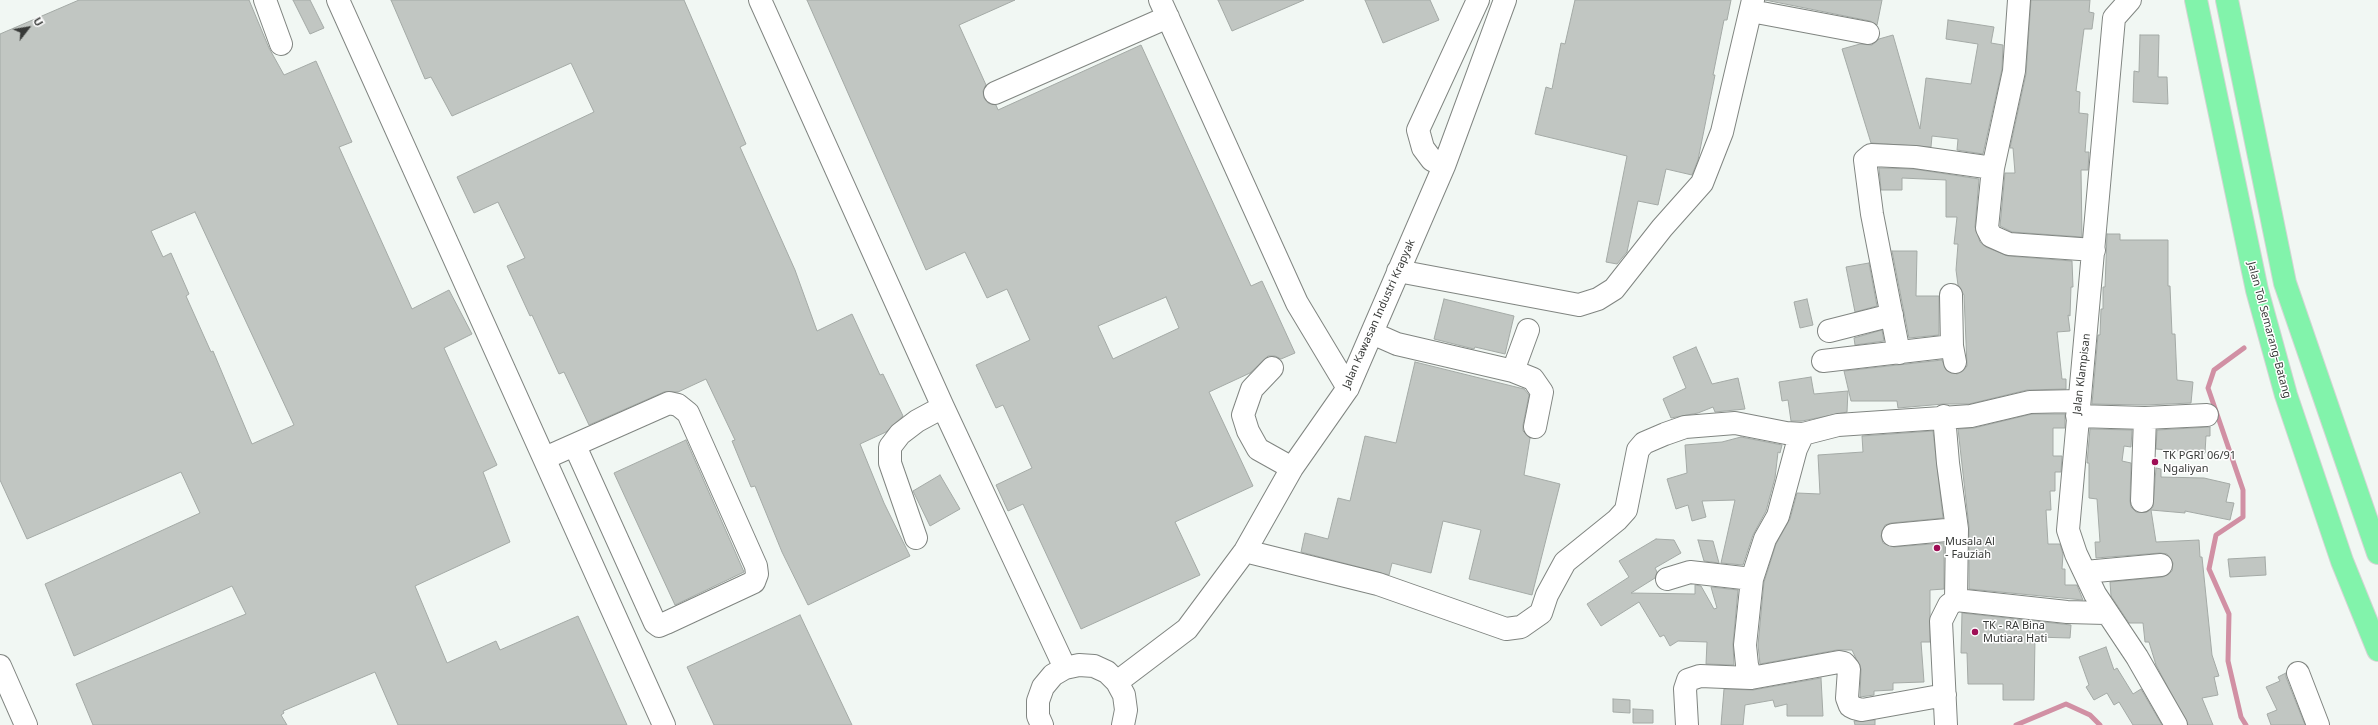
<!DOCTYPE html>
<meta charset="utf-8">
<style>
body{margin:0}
#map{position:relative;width:2378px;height:725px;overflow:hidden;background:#f1f7f3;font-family:"Noto Sans",sans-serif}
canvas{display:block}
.north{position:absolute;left:8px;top:8px;width:40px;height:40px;-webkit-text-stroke:3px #fff;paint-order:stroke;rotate:59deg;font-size:11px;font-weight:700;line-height:16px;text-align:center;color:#383a38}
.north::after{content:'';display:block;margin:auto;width:14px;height:18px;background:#383a38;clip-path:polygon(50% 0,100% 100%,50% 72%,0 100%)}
</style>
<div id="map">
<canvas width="2378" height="725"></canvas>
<div class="north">U</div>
</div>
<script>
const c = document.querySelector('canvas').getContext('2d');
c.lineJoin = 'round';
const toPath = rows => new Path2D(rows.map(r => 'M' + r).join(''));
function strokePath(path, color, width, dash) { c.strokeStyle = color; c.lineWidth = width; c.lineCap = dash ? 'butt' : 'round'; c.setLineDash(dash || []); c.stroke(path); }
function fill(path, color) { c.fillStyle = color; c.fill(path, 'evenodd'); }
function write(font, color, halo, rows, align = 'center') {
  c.font = font + ' "Noto Sans",sans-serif'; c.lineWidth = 3; c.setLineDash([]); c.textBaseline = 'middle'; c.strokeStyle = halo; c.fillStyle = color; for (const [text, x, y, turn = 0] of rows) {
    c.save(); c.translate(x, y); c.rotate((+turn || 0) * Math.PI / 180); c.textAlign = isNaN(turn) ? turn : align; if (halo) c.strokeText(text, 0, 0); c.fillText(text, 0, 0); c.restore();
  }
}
const stream = toPath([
 [2244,348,2214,370,2208,388,2243,490,2243,517,2216,535,2209,569,2229,614,2228,661,2241,717,2246,725],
 [2016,725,2066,704,2090,715,2100,725]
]);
const building = toPath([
 [79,0,249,0,269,48,284,75,316,61,352,142,339,147,412,309,449,290,472,334,444,348,497,465,483,472,510,542,415,586,447,663,496,641,500,650,578,616,627,725,398,725,375,672,283,711,284,713,281,715,287,725,93,725,76,684,246,614,232,586,74,656,45,584,200,513,181,472,27,539,0,480,0,34,79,0],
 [195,212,294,425,252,444,213,351,211,352,186,296,189,294,171,253,163,257,151,231,195,212],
 [293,0,310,0,324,28,310,34,293,0],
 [391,0,684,0,746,144,740,147,795,270,817,331,852,314,880,375,883,374,903,416,886,432,860,444,884,503,910,556,808,605,782,552,755,486,751,487,732,441,735,440,706,379,678,392,664,392,589,425,564,372,559,374,532,315,530,316,507,266,525,258,498,202,474,213,457,177,594,112,571,63,452,116,431,77,425,79,391,0],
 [807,0,1015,0,959,25,986,85,983,91,984,98,988,103,996,105,998,110,1141,45,1251,286,1262,281,1295,353,1281,359,1275,356,1268,356,1250,373,1209,392,1253,486,1175,522,1200,575,1081,629,1023,504,1008,511,996,485,1032,468,1003,405,996,408,976,365,1030,340,1007,289,987,298,965,252,926,270,807,0],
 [1166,297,1179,328,1113,359,1098,326,1166,297],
 [1218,0,1304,0,1232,31,1218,0],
 [1365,0,1430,0,1439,20,1383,43,1365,0],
 [1575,0,1731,0,1727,20,1724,20,1713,75,1715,75,1698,160,1692,175,1666,169,1658,205,1638,201,1627,252,1617,264,1606,262,1627,156,1535,134,1546,87,1552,89,1561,43,1565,44,1575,0],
 [1765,0,1882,0,1877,25,1870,21,1765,0],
 [2031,0,2090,0,2089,12,2094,13,2092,29,2084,29,2076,91,2080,92,2079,113,2088,114,2085,152,2089,152,2088,170,2081,170,2082,237,2012,232,2000,226,2005,173,2015,173,2013,148,2010,148,2026,74,2031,0],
 [1948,20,1994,27,1991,43,2003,45,2002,69,1983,154,1957,150,1958,139,1932,136,1931,147,1871,143,1842,49,1860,44,1872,45,1879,39,1893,35,1920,129,1926,78,1971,84,1978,44,1946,39,1948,20],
 [2140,35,2159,35,2158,77,2167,77,2168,104,2133,102,2134,71,2139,72,2140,35],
 [1879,168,1914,169,1979,179,1975,227,1980,242,1986,247,2008,256,2072,261,2073,287,2071,287,2070,316,2068,315,2070,331,2057,332,2062,379,2066,379,2066,389,2027,390,1969,404,1943,404,1898,408,1897,401,1851,401,1844,371,1942,360,1946,370,1957,374,1963,371,1967,366,1964,295,1958,285,1956,270,1958,244,1954,244,1957,217,1946,217,1946,180,1902,178,1902,190,1881,190,1879,168],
 [2107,234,2120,234,2120,240,2168,240,2168,286,2170,286,2172,334,2175,334,2177,380,2193,382,2191,403,2145,405,2092,404,2098,335,2100,335,2101,309,2103,309,2103,287,2105,287,2107,234],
 [1892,251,1917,251,1916,296,1939,296,1939,335,1909,338,1892,251],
 [1869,263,1877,306,1855,312,1846,267,1869,263],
 [1444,299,1514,316,1505,354,1475,347,1474,349,1434,339,1444,299],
 [1807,299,1813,325,1800,328,1794,302,1807,299],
 [1882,330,1884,341,1855,345,1854,338,1882,330],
 [1696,347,1712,384,1738,378,1745,409,1715,412,1713,407,1698,413,1671,418,1663,399,1686,388,1673,357,1696,347],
 [1415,362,1524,389,1529,395,1523,425,1523,431,1530,438,1524,475,1560,484,1532,595,1469,579,1481,530,1443,521,1431,573,1392,563,1389,575,1301,552,1305,533,1328,539,1338,498,1350,501,1365,436,1396,443,1415,362],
 [1811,377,1814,394,1848,391,1847,412,1802,421,1791,421,1788,400,1782,401,1779,382,1811,377],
 [2032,414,2065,414,2065,428,2053,428,2053,456,2062,456,2061,472,2055,472,2055,491,2050,491,2051,510,2046,510,2048,544,2060,544,2063,554,2062,569,2065,569,2065,585,2077,585,2083,600,1969,589,1969,527,1958,429,1974,428,2032,414],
 [2210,427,2210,436,2206,436,2205,453,2156,449,2157,430,2210,427],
 [2090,429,2132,430,2131,447,2124,446,2122,461,2131,463,2130,501,2131,507,2136,512,2147,512,2153,507,2156,468,2161,469,2161,477,2204,478,2230,484,2226,502,2234,503,2230,520,2185,511,2185,513,2151,510,2156,542,2199,540,2200,557,2202,557,2212,655,2219,676,2214,677,2218,695,2202,698,2213,725,2188,725,2156,665,2149,642,2145,642,2143,623,2129,623,2111,596,2110,582,2163,577,2172,571,2173,563,2167,554,2160,553,2096,558,2095,542,2100,542,2097,499,2089,498,2089,463,2087,463,2090,429],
 [1933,431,1943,518,1891,523,1885,525,1881,536,1883,543,1894,547,1944,543,1944,589,1930,590,1930,642,1921,642,1924,682,1893,683,1893,690,1874,691,1874,695,1860,697,1861,669,1852,650,1837,650,1760,664,1758,645,1764,582,1776,544,1790,519,1797,493,1820,494,1818,455,1863,452,1862,436,1933,431],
 [1741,437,1782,445,1780,453,1778,452,1775,478,1766,511,1753,535,1743,565,1721,563,1735,500,1702,501,1706,517,1692,521,1688,505,1676,509,1667,479,1687,473,1685,445,1722,442,1741,437],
 [686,440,744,572,675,605,614,473,686,440],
 [940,475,960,509,930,526,913,491,940,475],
 [1656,539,1674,540,1681,553,1655,568,1657,572,1655,578,1631,593,1695,594,1695,585,1701,586,1714,609,1717,608,1711,587,1738,590,1733,644,1734,665,1706,664,1707,642,1678,641,1670,646,1664,635,1660,637,1639,602,1601,626,1587,604,1629,577,1619,561,1656,539],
 [1698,540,1713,541,1719,563,1704,561,1698,540],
 [2265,557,2266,575,2230,577,2228,559,2265,557],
 [1962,613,2071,625,2070,638,2035,637,2034,700,2003,700,2003,684,1968,684,1967,653,1961,653,1962,613],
 [800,615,852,725,714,725,687,667,800,615],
 [2106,647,2114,670,2117,668,2133,694,2141,689,2162,725,2133,725,2119,702,2114,705,2107,693,2094,700,2086,687,2089,685,2079,657,2106,647],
 [2286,673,2286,677,2305,725,2271,725,2267,714,2277,710,2266,687,2280,681,2278,677,2286,673],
 [1821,678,1823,716,1787,716,1787,704,1775,707,1773,700,1745,705,1743,725,1721,725,1724,689,1753,690,1821,678],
 [1613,699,1630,700,1630,713,1613,712,1613,699],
 [1633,709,1653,710,1653,723,1633,723,1633,709],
 [1875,720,1875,725,1855,725,1854,721,1875,720]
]);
const minor = toPath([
 [265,0,281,44],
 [338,0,664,725],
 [760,0,943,407,1065,668],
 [1160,0,1297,303,1348,388],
 [2019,0,2014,71,1993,168,1987,228,1991,236,2009,244,2094,250],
 [2130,0,2114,18,2068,530,2076,554,2095,594,2137,657,2176,725],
 [1751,11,1868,33],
 [995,93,1168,17],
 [1444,166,1432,160,1423,148,1418,130,1478,0],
 [1398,271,1579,305,1598,299,1614,289,1662,228,1702,183,1722,132,1753,0],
 [1951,295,1952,346,1955,362],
 [1829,331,1892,315],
 [1372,333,1397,344,1513,371,1533,379,1542,392,1535,427],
 [1899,353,1872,214,1865,160,1871,155,1915,157,1993,168],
 [1823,361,1952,346],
 [1272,368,1252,389,1243,415,1248,431,1258,449,1292,468],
 [1513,371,1528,330],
 [1944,416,1948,463,1957,529,1956,600],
 [2077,416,2145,418,2207,415],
 [545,458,669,403,678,405,688,413,756,566,757,574,754,582,666,623,659,626,655,623,575,446],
 [2142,501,2145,418],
 [1893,535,1957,529],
 [916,538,890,463,890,447,900,434,917,421,943,407],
 [1245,551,1378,584,1506,629,1521,627,1541,613,1547,595,1565,562,1617,520,1626,510,1638,450,1644,443,1665,434,1685,427,1735,423,1786,433,1803,434,1838,425,1971,416,2030,402,2079,401],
 [2085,572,2161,565],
 [1667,579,1690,572,1752,579],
 [0,666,26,725],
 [2298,673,2318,725],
 [1751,678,1747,665,1745,645,1752,579,1765,539,1778,516,1796,449,1803,434],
 [1117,682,1187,629,1245,551,1292,468,1348,388,1444,166,1505,0],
 [1042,725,1038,716,1038,701,1043,687,1053,675,1065,668,1079,665,1094,666,1107,672,1117,682,1124,695,1126,710,1123,725],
 [1687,725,1685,689,1688,680,1700,676,1751,678,1839,662,1844,663,1849,669,1847,698,1850,706,1854,708,1862,710,1945,695],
 [1946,725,1941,621,1949,605,1956,600,2067,612,2106,613]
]);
const highway = toPath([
 [2196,0,2257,290,2286,395,2342,561,2378,650],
 [2227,0,2285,283,2378,553]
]);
const markers = [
 [2155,462,4,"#9f0e56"],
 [1937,548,4,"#9f0e56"],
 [1975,632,4,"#9f0e56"]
];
const streetNames = [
 ["Jalan Kawasan Industri Krapyak",1379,314,-66],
 ["Jalan Tol Semarang–Batang",2269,330,75],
 ["Jalan Klampisan",2082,374,-83]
];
const poiNames = [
 ["TK PGRI 06/91",2163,456],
 ["Ngaliyan",2163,469],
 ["Musala Al",1945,542],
 ["- Fauziah",1945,555],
 ["TK - RA Bina",1983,626],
 ["Mutiara Hati",1983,639]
];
strokePath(stream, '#d190a4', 5);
fill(building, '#c1c6c2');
strokePath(building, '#a4aaa6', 1);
strokePath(minor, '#808581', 24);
strokePath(highway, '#d3d4d3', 24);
strokePath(minor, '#fff', 22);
strokePath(highway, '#82f3ab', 22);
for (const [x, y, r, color] of markers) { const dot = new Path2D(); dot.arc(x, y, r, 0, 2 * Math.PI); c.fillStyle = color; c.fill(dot); strokePath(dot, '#fff', 1.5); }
write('11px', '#383a38', '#fff', streetNames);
write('11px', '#383a38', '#fff', poiNames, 'left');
</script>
